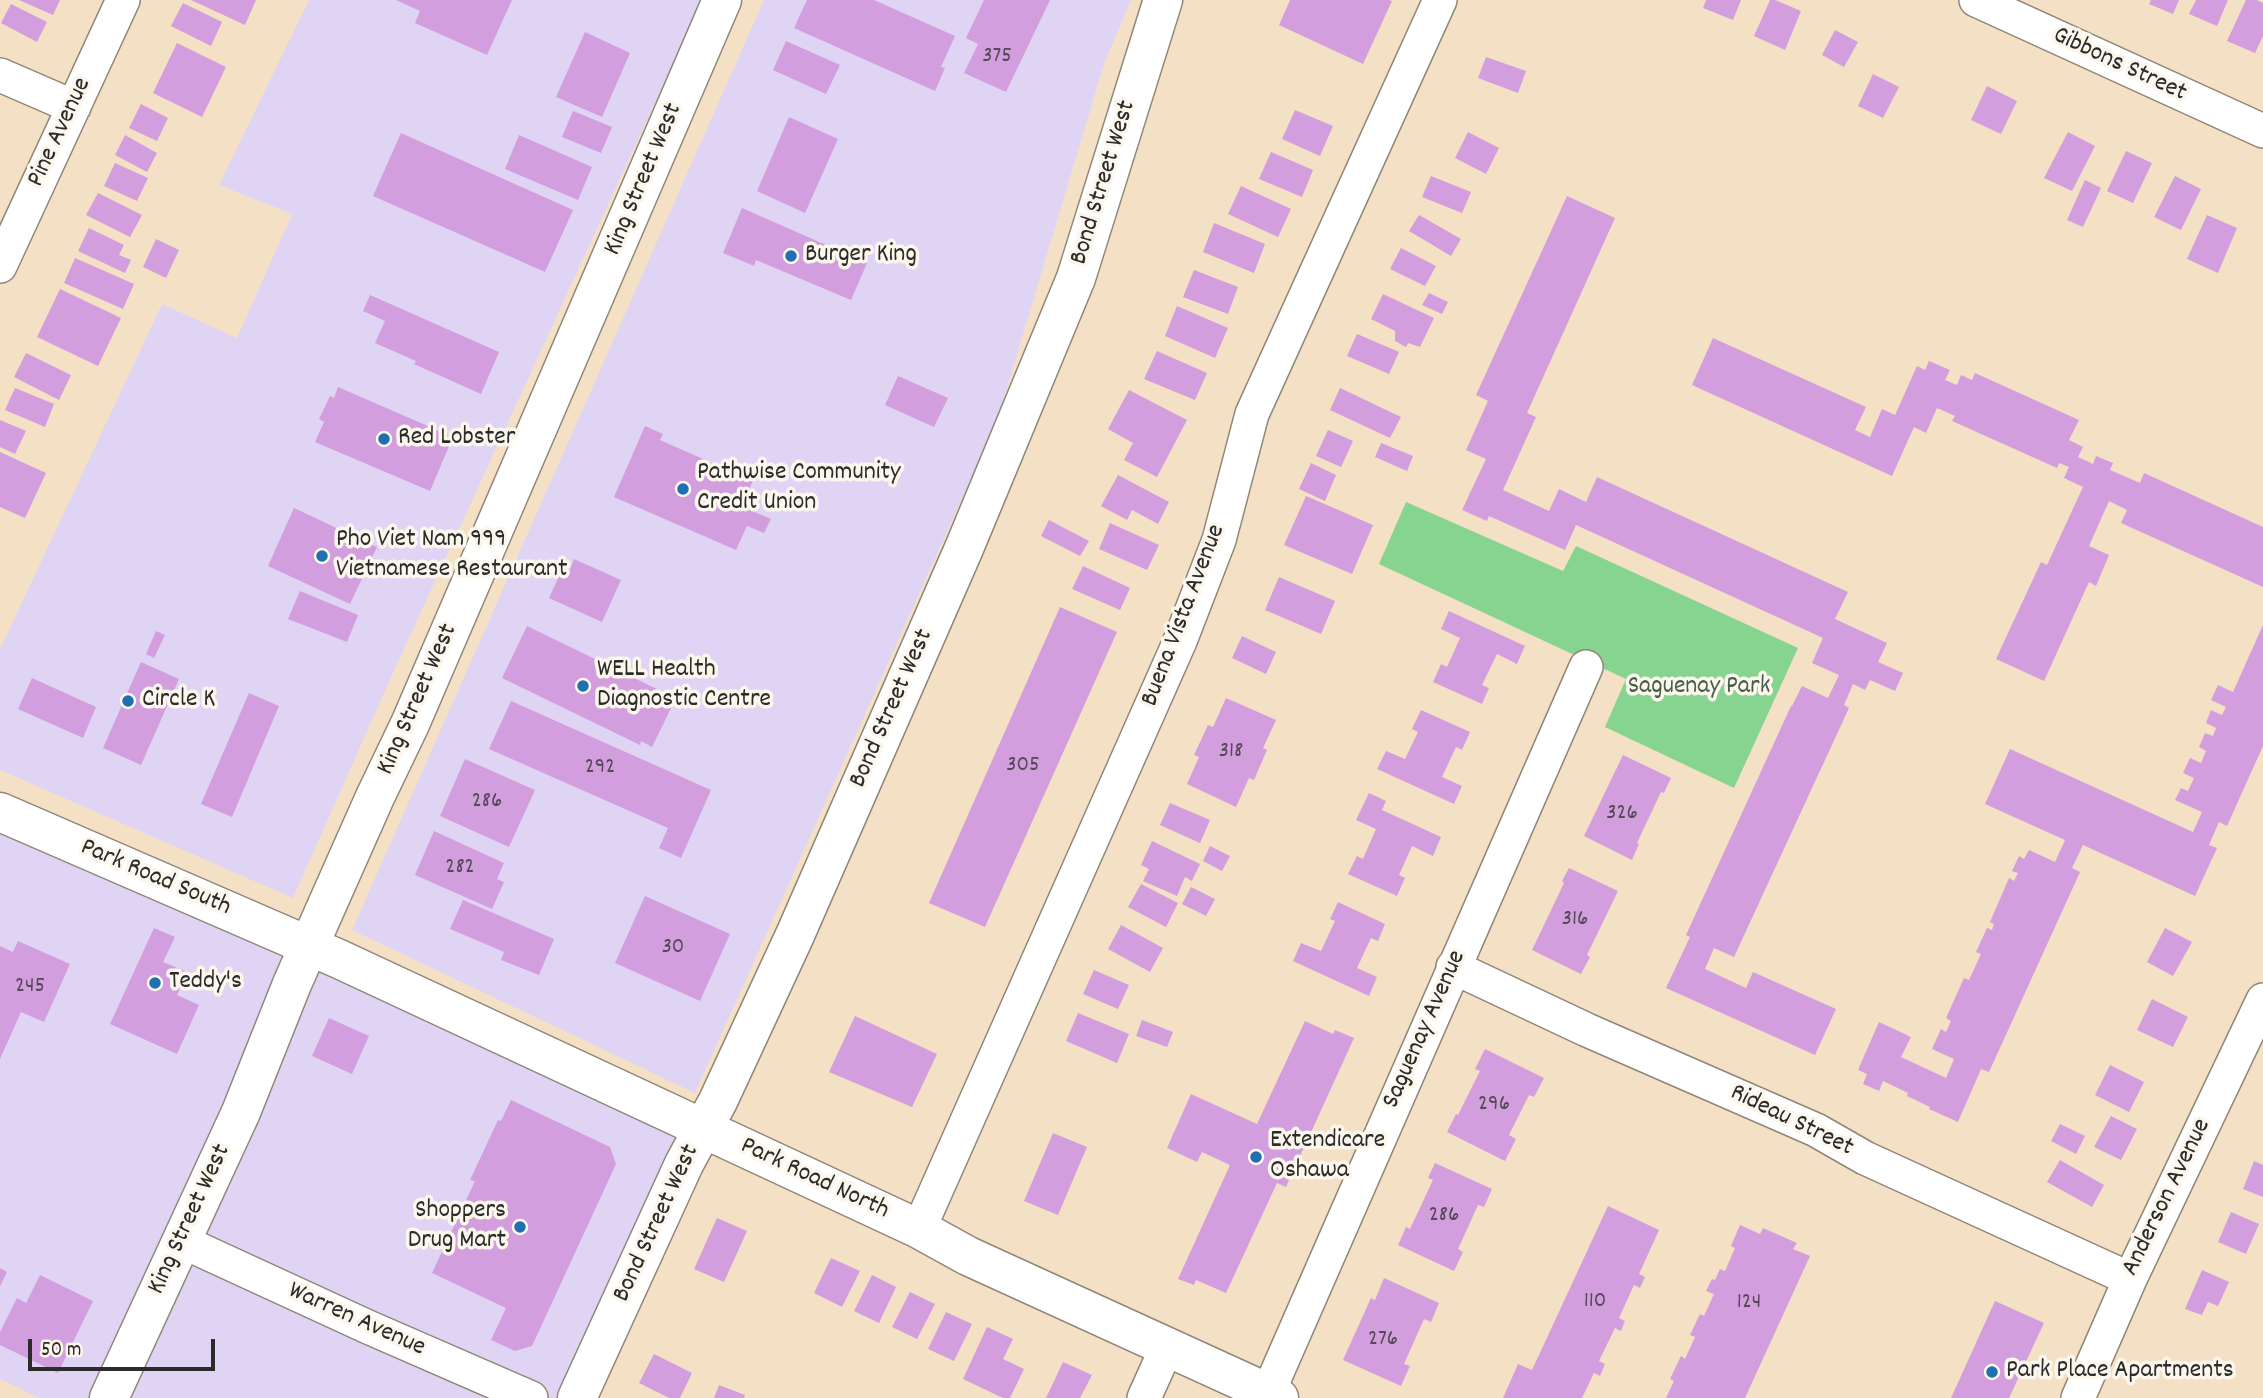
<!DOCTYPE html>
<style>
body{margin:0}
#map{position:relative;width:2263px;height:1398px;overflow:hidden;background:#f4e0c5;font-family:Dekko,sans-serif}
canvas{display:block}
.scale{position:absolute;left:28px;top:1339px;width:187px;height:32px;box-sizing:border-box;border:4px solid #2b2b2b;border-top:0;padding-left:9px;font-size:21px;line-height:24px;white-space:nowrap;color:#2b2b2b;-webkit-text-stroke:5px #fbf7ec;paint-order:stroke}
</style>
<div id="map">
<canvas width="2263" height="1398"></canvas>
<div class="scale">50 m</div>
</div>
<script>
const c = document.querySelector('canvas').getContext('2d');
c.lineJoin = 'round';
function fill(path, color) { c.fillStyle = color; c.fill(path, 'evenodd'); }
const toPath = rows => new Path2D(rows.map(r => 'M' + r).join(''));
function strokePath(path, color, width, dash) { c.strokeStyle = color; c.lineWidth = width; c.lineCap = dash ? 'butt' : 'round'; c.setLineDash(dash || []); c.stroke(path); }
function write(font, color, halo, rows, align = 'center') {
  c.font = font + ' Dekko,sans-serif'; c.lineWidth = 7; c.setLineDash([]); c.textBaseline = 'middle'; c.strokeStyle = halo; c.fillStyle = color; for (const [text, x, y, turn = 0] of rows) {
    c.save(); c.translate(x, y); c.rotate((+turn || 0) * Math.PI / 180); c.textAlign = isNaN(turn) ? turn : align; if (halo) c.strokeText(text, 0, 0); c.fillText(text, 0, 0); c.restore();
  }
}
const built = toPath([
 [309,0,702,0,392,675,293,898,0,770,0,649,162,304,237,338,292,214,219,185],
 [764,0,1131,0,1104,64,998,418,695,1093,352,930],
 [0,825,688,1137,556,1398,39,1398,0,1379]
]);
const green = toPath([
 [1406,502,1563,571,1576,546,1798,648,1734,788,1605,727,1626,679,1379,564]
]);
const building = toPath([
 [19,0,60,0,53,15],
 [191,0,256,0,245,25],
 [396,0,512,0,487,55,415,23,420,11],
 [807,0,874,0,955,36,941,67,945,68,935,91,794,28],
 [984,0,1050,0,1006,92,964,73,978,44,966,38],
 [1290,0,1389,0,1392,1,1363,64,1279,25],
 [1706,0,1741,0,1733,20,1703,8],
 [1770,0,1775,0,1801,11,1785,50,1754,36],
 [2151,0,2179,0,2173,14,2149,4],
 [2196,0,2228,0,2217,26,2189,14],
 [2246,0,2257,0,2263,3,2263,36,2255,53,2227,41],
 [183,3,222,22,211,46,171,26],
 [11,4,47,22,37,42,1,23],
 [1835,30,1858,42,1844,67,1822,55],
 [585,32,630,53,602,117,556,97],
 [786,41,840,65,826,94,773,70],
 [177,43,226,67,202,117,153,93],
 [1486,57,1526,71,1518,93,1478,78],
 [1873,74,1899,87,1883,118,1858,106],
 [1987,86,2017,101,2001,134,1971,120],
 [141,104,168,118,157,141,129,128],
 [1295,110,1333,126,1320,156,1282,139],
 [573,111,612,127,601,153,562,137],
 [789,117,838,139,805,213,757,191],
 [1468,132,1499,148,1486,174,1455,158],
 [2068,132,2095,146,2072,191,2044,178],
 [401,133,573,210,545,272,373,196],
 [125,135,157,153,147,172,115,155],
 [519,135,592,167,578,200,505,169],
 [2126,151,2152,163,2133,203,2107,191],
 [1271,152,1313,170,1302,197,1259,179],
 [115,163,148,178,137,201,104,186],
 [1431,176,1471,192,1462,213,1422,197],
 [2175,176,2201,189,2181,230,2154,217],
 [2085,180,2101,188,2083,227,2067,220],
 [1241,186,1291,209,1278,237,1228,214],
 [98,193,142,215,130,237,86,215],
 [1567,196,1615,218,1527,413,1536,417,1503,490,1549,511,1559,489,1586,502,1597,477,1848,592,1835,619,1887,643,1878,662,1903,673,1895,691,1870,680,1865,690,1853,684,1844,705,1849,708,1734,957,1714,948,1705,969,1746,988,1753,972,1836,1009,1815,1055,1666,988,1690,937,1686,935,1791,706,1792,706,1802,686,1828,698,1839,675,1812,663,1823,638,1576,525,1565,550,1489,516,1487,521,1462,510,1486,459,1466,450,1488,401,1476,395],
 [742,208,867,263,851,300,756,260,754,266,723,253],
 [1419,215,1461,239,1451,256,1409,231],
 [2207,215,2237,228,2218,273,2187,259],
 [1214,223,1265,244,1254,273,1203,252],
 [89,228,124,245,119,255,131,260,125,273,78,251],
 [156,239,179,250,166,278,143,267],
 [1401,248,1436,266,1425,286,1390,269],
 [75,258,134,284,123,309,64,283],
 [1194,270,1238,287,1228,314,1183,297],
 [60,289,121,318,98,366,37,337],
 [1429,293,1448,302,1442,314,1422,305],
 [1383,294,1434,318,1420,347,1408,343,1406,347,1395,341,1395,331,1371,319],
 [370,295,499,352,481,394,414,364,416,361,375,343,385,321,363,311],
 [1177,306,1228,328,1215,358,1165,336],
 [1357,334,1399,352,1389,374,1347,356],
 [1713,338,1866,407,1855,430,1870,437,1882,409,1895,415,1917,366,1925,370,1929,361,1950,370,1945,380,1957,385,1961,375,1972,380,1975,373,2079,420,2069,440,2083,447,2078,457,2093,464,2096,456,2113,463,2110,470,2140,483,2144,473,2263,527,2263,587,2121,523,2127,510,2109,501,2089,546,2109,555,2096,586,2089,582,2044,681,1996,659,2041,562,2047,565,2083,487,2064,478,2069,467,2059,463,2057,468,1952,421,1955,416,1937,408,1926,433,1914,427,1892,476,1692,385],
 [1157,351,1207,373,1195,400,1144,379],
 [26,353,71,375,59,400,14,377],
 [898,376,948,398,934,427,885,405],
 [338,387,453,437,430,491,315,442,324,422,319,419,330,396,334,398],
 [15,388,54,404,45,427,5,410],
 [1340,388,1401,417,1390,438,1330,410],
 [1129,390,1187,420,1157,477,1124,460,1133,443,1108,429],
 [0,420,26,431,15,454,0,447],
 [645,426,663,434,660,440,753,481,741,506,771,519,764,533,747,526,736,550,614,497],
 [1328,430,1353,441,1341,467,1316,456],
 [1381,443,1413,456,1407,471,1375,457],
 [0,452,46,473,25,518,0,507],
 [1311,463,1336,475,1325,501,1299,489],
 [1118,475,1169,502,1158,524,1132,510,1127,520,1101,506],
 [1306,496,1373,525,1352,574,1284,545],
 [294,508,377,547,350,604,268,566],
 [1049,520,1089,541,1080,556,1041,536],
 [1110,523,1159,545,1147,570,1099,549],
 [574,559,621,580,602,622,549,598,561,572,568,575],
 [1083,566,1130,588,1120,610,1072,589],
 [1279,577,1335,601,1321,634,1265,610],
 [300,591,358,615,347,642,288,619],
 [1060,607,1117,632,985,927,929,903],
 [1449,611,1525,646,1517,664,1497,654,1482,685,1489,688,1482,704,1433,682,1441,664,1447,667,1460,638,1441,629],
 [2263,625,2263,746,2227,826,2219,822,2209,845,2217,848,2195,896,2083,845,2072,868,2080,872,1989,1072,1981,1069,1958,1122,1929,1109,1930,1107,1907,1096,1908,1093,1883,1081,1879,1091,1863,1084,1867,1074,1858,1070,1879,1022,1911,1037,1901,1057,1946,1078,1954,1059,1932,1049,1941,1029,1946,1032,1951,1021,1946,1018,1964,978,1969,980,1981,954,1976,952,1987,928,1992,930,1994,924,1990,922,2009,878,2014,881,2018,873,2012,871,2019,856,2024,859,2029,850,2055,862,2065,840,1985,804,2010,749,2193,832,2202,812,2175,800,2181,788,2188,791,2194,778,2183,773,2190,758,2201,763,2206,751,2199,747,2205,733,2213,736,2216,728,2206,723,2211,710,2222,715,2226,707,2211,700,2218,685,2233,692],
 [527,626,665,693,663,696,674,702,652,747,641,741,640,745,502,678],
 [156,631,165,635,154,658,146,654],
 [1242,636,1276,652,1266,674,1232,658],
 [141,662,179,679,141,765,103,748],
 [32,678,96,707,83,738,18,709],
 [249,693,279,706,232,817,201,804],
 [1226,698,1276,720,1263,748,1267,750,1254,780,1249,778,1236,807,1187,784,1199,757,1194,755,1208,725,1213,727],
 [511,701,711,790,681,858,659,848,668,828,489,749],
 [1421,710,1470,732,1462,750,1456,747,1442,777,1462,786,1454,804,1377,769,1386,751,1405,759,1418,732,1412,729],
 [1623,755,1671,778,1664,793,1661,792,1637,843,1639,844,1632,860,1584,836],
 [465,759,535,790,509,847,440,816],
 [1369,793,1386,801,1382,810,1441,837,1433,856,1412,846,1399,875,1405,878,1397,896,1348,874,1357,856,1363,859,1376,829,1356,820],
 [1170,803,1210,820,1200,843,1160,825],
 [434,831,504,863,497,879,504,882,492,909,415,875],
 [1152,841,1200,864,1192,881,1185,877,1177,896,1143,881,1149,869,1141,865],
 [1210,846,1230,856,1222,871,1203,861],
 [1569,868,1618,891,1587,955,1590,957,1581,974,1532,950,1564,883,1562,881],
 [1141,884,1178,903,1166,927,1128,907],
 [1191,887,1215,899,1206,916,1182,904],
 [645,896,730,934,700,1001,615,963],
 [463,900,554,939,539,975,501,960,504,952,450,929],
 [1338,902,1385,924,1378,941,1371,938,1357,968,1377,977,1369,996,1293,961,1301,943,1321,951,1335,921,1330,919],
 [1121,925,1163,948,1150,972,1108,949],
 [154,928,175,937,163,962,187,972,177,995,199,1005,177,1054,110,1024],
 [2165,928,2192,942,2173,976,2147,962],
 [18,941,70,964,44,1022,21,1012,0,1059,0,946,13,952],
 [1094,970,1129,985,1118,1009,1083,994],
 [2152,999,2188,1017,2173,1047,2137,1030],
 [1078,1013,1129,1034,1117,1063,1066,1041],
 [855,1016,937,1054,912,1107,829,1072],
 [329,1018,369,1036,352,1074,312,1056],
 [1142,1020,1173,1032,1167,1047,1136,1036],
 [1305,1021,1333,1034,1335,1030,1354,1038,1286,1187,1277,1183,1226,1293,1196,1280,1194,1285,1178,1279,1230,1165,1202,1152,1197,1162,1167,1148,1191,1094,1257,1124],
 [1485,1049,1544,1078,1534,1097,1529,1095,1509,1135,1516,1139,1505,1161,1447,1132,1456,1114,1458,1115,1480,1071,1475,1069],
 [2110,1065,2144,1082,2129,1112,2095,1095],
 [511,1100,610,1147,616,1164,532,1346,515,1351,491,1340,506,1308,432,1273,475,1181,470,1180,498,1120,501,1121],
 [2111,1116,2137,1129,2121,1160,2094,1147],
 [2060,1124,2085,1136,2076,1154,2051,1141],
 [1053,1133,1087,1147,1058,1215,1024,1201],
 [2060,1160,2104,1185,2092,1207,2047,1182],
 [2254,1161,2263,1165,2263,1197,2243,1189],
 [1435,1163,1492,1189,1484,1207,1478,1205,1458,1249,1463,1252,1454,1271,1398,1245,1406,1227,1410,1229,1433,1180,1428,1178],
 [1608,1206,1659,1230,1639,1274,1645,1277,1640,1288,1634,1285,1619,1318,1625,1321,1621,1331,1615,1328,1599,1361,1605,1364,1600,1376,1594,1373,1582,1398,1503,1398,1518,1364,1532,1370],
 [2231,1212,2259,1224,2246,1254,2218,1242],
 [717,1218,747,1231,724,1282,694,1269],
 [1740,1225,1760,1234,1763,1228,1797,1243,1793,1249,1810,1256,1745,1398,1666,1398,1674,1381,1670,1379,1681,1356,1685,1359,1695,1337,1690,1335,1700,1314,1704,1316,1714,1294,1706,1291,1712,1279,1715,1280,1720,1269,1725,1271,1735,1248,1731,1246],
 [831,1258,860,1271,842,1307,814,1293],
 [0,1268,7,1272,0,1286],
 [2202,1270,2229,1282,2218,1306,2208,1302,2202,1315,2185,1309],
 [40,1275,93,1301,58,1373,0,1345,0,1332,17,1298,26,1303],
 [872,1275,896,1287,879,1323,854,1311],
 [1384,1278,1439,1303,1431,1322,1424,1319,1404,1364,1410,1366,1401,1386,1343,1360,1371,1298,1375,1300],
 [910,1292,935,1304,917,1339,892,1327],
 [1995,1301,2044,1323,2009,1398,1951,1398],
 [946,1312,972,1324,954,1361,928,1349],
 [987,1327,1013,1339,1003,1359,1024,1369,1010,1398,1003,1398,963,1379],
 [654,1354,692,1373,680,1398,669,1398,639,1383],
 [1063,1362,1092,1375,1080,1398,1046,1398],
 [719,1385,745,1395,744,1398,714,1398]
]);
const minor = toPath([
 [1976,0,2263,131],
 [0,75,74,107],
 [0,266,123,0],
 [1453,967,1587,1030,1816,1130,1865,1158,2130,1279],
 [919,1229,1180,641,1219,540,1252,414,1440,0],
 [181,1241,368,1327,531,1398],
 [1268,1393,1586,667],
 [1144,1398,1167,1347],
 [2078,1398,2130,1279,2263,1000]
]);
const major = toPath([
 [0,812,339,959,919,1229,968,1256,1279,1398],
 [109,1398,241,1112,292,984,375,797,410,724,722,0],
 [577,1398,684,1164,718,1101,795,935,965,546,1076,278,1163,0]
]);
const markers = [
 [791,256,7,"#1f6fb2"],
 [384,439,7,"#1f6fb2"],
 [683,489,7,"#1f6fb2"],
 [322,556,7,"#1f6fb2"],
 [583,686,7,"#1f6fb2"],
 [128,701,7,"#1f6fb2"],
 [155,983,7,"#1f6fb2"],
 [1256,1157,7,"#1f6fb2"],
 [520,1227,7,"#1f6fb2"],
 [1992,1372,7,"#1f6fb2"]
];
const numberNames = [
 ["375",997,58],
 ["318",1231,753],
 ["305",1023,767],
 ["292",600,769],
 ["286",487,803],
 ["326",1622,815],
 ["282",460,869],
 ["316",1575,921],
 ["30",673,949],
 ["245",30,988],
 ["296",1494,1106],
 ["286",1444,1217],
 ["110",1595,1303],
 ["124",1749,1304],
 ["276",1383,1341]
];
const streetNames = [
 ["Gibbons Street",2119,66,25],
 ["Pine Avenue",61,133,-65],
 ["King Street West",645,180,-67],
 ["Bond Street West",1105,183,-73],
 ["Buena Vista Avenue",1185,616,-69],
 ["King Street West",419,700,-66],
 ["Bond Street West",893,709,-66],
 ["Park Road South",155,879,23],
 ["Saguenay Avenue",1426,1030,-66],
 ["Rideau Street",1791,1122,26],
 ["Park Road North",814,1180,25],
 ["Anderson Avenue",2168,1198,-64],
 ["King Street West",191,1220,-65],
 ["Bond Street West",658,1224,-65],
 ["Warren Avenue",356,1321,24]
];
const poiNames = [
 ["Burger King",805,256],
 ["Red Lobster",398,439],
 ["Pathwise Community",697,474],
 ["Credit Union",697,504],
 ["Pho Viet Nam 999",336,541],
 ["Vietnamese Restaurant",336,571],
 ["WELL Health",597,671],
 ["Diagnostic Centre",597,701],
 ["Circle K",142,701],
 ["Teddy's",169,983],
 ["Extendicare",1270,1142],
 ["Oshawa",1270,1172],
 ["Shoppers",506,1212,"right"],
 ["Drug Mart",506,1242,"right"],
 ["Park Place Apartments",2006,1372]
];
const parkNames = [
 ["Saguenay Park",1699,688]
];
fill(built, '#e0d4f4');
fill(green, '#87d390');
fill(building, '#d29edd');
strokePath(minor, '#908678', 36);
strokePath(major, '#908678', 41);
strokePath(minor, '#fff', 33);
strokePath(major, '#fff', 38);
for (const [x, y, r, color] of markers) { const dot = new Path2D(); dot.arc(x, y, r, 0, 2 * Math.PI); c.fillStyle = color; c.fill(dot); strokePath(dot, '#fbf7ec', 2.5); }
write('23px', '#554858', null, numberNames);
write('26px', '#2b2b2b', '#fbf7ec', streetNames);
write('26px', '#2b2b2b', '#fbf7ec', poiNames, 'left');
write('26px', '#475d49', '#fbf7ec', parkNames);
</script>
